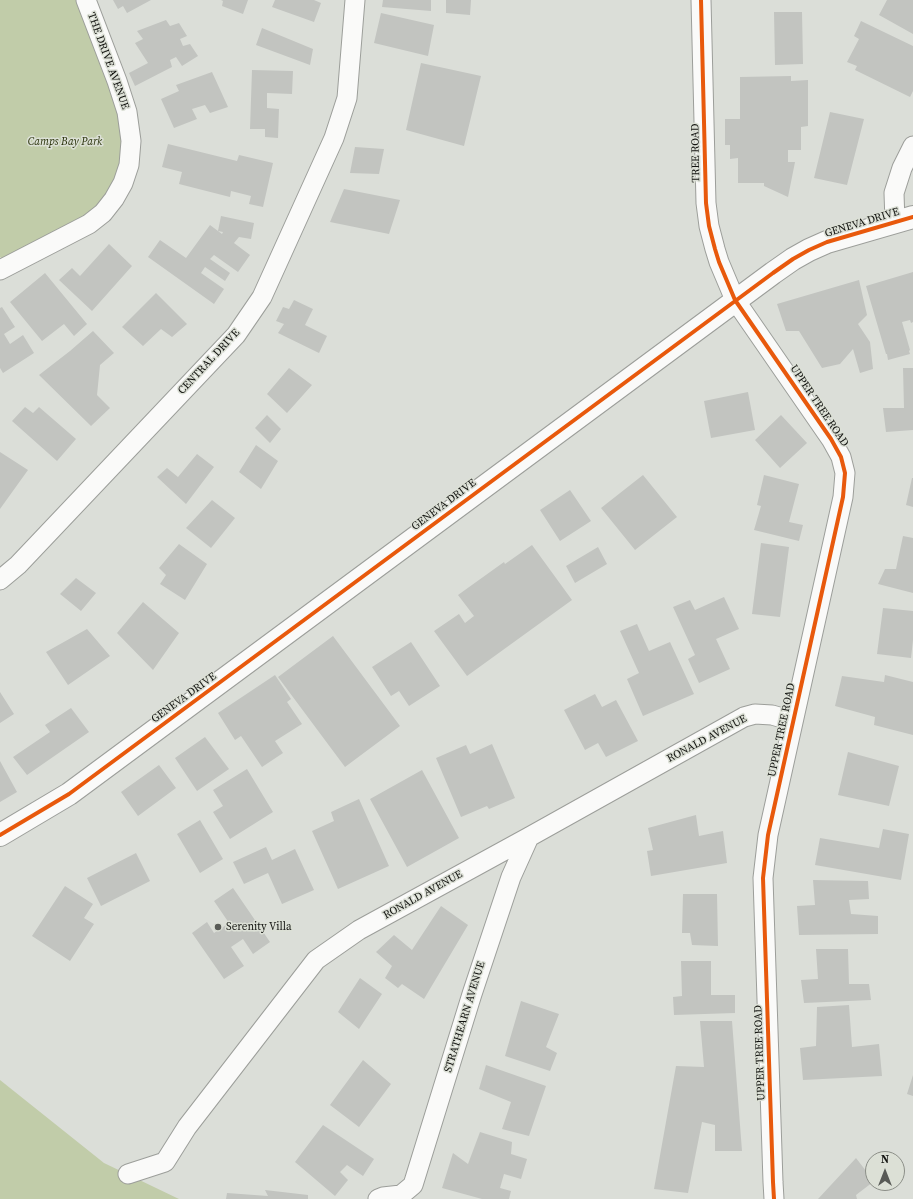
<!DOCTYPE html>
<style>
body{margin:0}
#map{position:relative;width:913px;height:1199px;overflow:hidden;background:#dbded8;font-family:"Source Serif 4",serif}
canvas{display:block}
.north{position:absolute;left:865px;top:1151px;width:40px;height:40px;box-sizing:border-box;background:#dce0d6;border:1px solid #8b8e87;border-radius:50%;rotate:0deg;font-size:11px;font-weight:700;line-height:16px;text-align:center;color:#121310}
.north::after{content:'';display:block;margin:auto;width:14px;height:18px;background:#585a56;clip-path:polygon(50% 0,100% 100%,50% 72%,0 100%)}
</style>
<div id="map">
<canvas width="913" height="1199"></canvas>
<div class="north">N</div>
</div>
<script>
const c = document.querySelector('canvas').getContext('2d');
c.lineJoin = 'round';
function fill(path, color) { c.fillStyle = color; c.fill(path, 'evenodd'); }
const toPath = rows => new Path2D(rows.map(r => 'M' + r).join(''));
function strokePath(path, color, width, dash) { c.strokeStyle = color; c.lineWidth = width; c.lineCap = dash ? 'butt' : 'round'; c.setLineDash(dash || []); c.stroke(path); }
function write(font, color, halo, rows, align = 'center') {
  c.font = font + ' "Source Serif 4",serif'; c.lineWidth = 3; c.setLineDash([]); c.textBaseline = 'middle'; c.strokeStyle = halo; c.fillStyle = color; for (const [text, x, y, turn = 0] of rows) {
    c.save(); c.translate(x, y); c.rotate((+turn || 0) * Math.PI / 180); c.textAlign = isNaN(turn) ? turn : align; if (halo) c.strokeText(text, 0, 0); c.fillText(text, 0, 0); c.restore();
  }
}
const green = toPath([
 [0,0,86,0,131,141,114,199,11,264,0,257],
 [0,1080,104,1163,179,1199,0,1199]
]);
const building = toPath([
 [113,0,151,0,127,13,123,6,118,9],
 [221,0,248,0,243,14,222,6,223,1],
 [275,0,314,0,321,3,314,22,272,7],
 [383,0,431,0,431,11,382,7],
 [446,0,471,0,470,15,446,13],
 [887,0,913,0,913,34,879,15],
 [774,12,802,12,803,64,775,65],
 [381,13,434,25,428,56,374,43],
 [166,20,170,26,179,23,187,36,180,39,183,46,190,44,198,56,182,66,176,57,170,60,172,67,135,86,129,73,148,63,135,43,143,39,137,31],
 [861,21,913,46,913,91,910,97,855,70,857,66,847,62,859,39,854,36],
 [262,28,313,49,310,65,256,45],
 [421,63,481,76,464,146,406,130],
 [252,70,293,71,292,94,267,93,267,108,279,109,278,138,265,137,265,129,250,129],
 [212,72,228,107,210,113,205,105,192,109,197,119,174,128,161,99,179,91,176,85],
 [791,76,791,81,808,80,808,126,801,127,801,150,788,150,788,162,795,162,788,197,764,186,764,183,738,183,738,158,730,159,730,145,725,145,725,119,740,119,740,77],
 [830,112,864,119,847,185,814,178],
 [168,144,237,161,239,155,273,163,263,207,249,204,251,196,231,191,230,197,179,184,182,172,162,167],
 [355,147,384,149,379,174,350,173],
 [344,189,400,200,389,234,330,222],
 [221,216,254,223,251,239,239,237,234,243,250,255,238,272,214,255,210,259,230,273,225,281,205,267,201,273,224,289,214,304,148,257,160,240,186,258,210,225,222,234,223,232,218,231],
 [109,244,132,266,92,311,59,280,72,268,80,276],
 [913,272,913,322,911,323,910,320,902,322,910,350,909,351,910,354,888,360,887,354,886,354,866,286],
 [45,273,87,324,74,336,64,324,42,341,10,302],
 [859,280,867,315,858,324,870,342,873,369,860,373,853,349,840,364,822,368,799,331,786,331,777,304],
 [156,293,187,324,172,337,161,329,143,346,122,327],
 [294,300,313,309,305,325,327,336,319,353,278,333,284,324,276,321,283,307,289,309],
 [2,307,15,327,4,334,10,344,23,335,34,353,3,373,0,368,0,308],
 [93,331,114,353,100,365,97,395,110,408,91,426,39,375,70,351],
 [289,368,312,385,287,413,267,394],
 [903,368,913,368,913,430,886,432,883,408,904,408],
 [748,392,755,430,711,438,704,401],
 [25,407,33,413,39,407,76,439,57,461,12,421],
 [267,415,281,429,270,443,255,428],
 [781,415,807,443,780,468,755,440],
 [256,445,278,461,261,489,239,472],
 [0,452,28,470,0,509],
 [197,454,214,467,186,504,157,477,167,468,178,477],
 [643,475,677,517,635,550,601,508],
 [764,475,799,484,789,522,803,525,799,541,754,530,761,506,757,505],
 [912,478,913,478,913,507,906,505],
 [570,490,591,521,560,541,540,510],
 [212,500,235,518,211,548,186,528],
 [903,536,913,538,913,593,878,584,885,569,896,569],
 [761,543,789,547,780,617,752,614],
 [179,544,207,564,185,600,160,584,166,575,159,568],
 [532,545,572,600,467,676,434,631,459,614,465,623,474,616,458,595,504,562,505,564],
 [598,547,607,564,575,583,566,566],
 [76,578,96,593,81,611,60,594],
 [724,597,739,629,716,639,730,669,699,683,688,659,695,655,673,607,690,600,695,610],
 [143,602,179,633,153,670,117,633],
 [883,608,913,611,913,640,911,658,877,654],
 [637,624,649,651,670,642,694,694,643,716,627,679,639,673,620,631],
 [87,629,110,656,68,685,46,652],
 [333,636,400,726,345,767,278,677],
 [411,642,440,686,409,706,399,691,391,696,372,667],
 [275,675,291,699,287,702,302,724,275,741,283,753,262,767,241,736,235,740,218,713],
 [885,675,913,682,913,735,874,725,875,717,835,706,842,676,884,682],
 [0,692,14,714,0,723],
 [595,694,602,707,616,700,638,741,606,757,598,743,585,750,564,710],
 [71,708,89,732,27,775,13,757,50,732,45,725],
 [205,737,229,769,197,791,175,758],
 [492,744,515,798,489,809,487,806,461,817,436,758,466,745,470,754],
 [848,752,899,766,889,806,838,795],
 [0,761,17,792,0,802],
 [159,765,176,788,138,816,121,792],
 [247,769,273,812,230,839,213,812,223,806,213,790],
 [422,770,459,838,407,867,370,799],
 [359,799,389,866,338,889,312,831,334,821,331,812],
 [696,815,699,836,723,831,727,863,651,876,647,851,653,850,648,828],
 [200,820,223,859,200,873,177,834],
 [883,829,909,834,901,880,815,865,820,838,879,848],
 [266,847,272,860,295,849,314,890,282,904,268,873,244,884,233,862],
 [136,853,150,881,101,906,87,878],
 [813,880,868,881,869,899,849,900,851,914,878,916,878,934,799,935,797,906,815,905],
 [65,886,93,904,84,918,94,924,70,961,32,936],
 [233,888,270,942,253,954,243,939,231,947,244,966,224,979,192,933,207,922,214,933,229,923,214,901],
 [683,894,717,894,718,946,692,945,690,933,682,933],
 [441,906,468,925,424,999,402,984,398,988,385,978,392,966,376,952,394,935,412,950],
 [816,949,848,949,849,984,869,984,871,1000,804,1003,801,980,818,979],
 [681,961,711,961,711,995,735,995,735,1013,674,1015,673,997,682,996],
 [360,978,382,994,359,1029,338,1012],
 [521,1001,559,1014,546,1047,557,1053,550,1071,505,1056],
 [849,1005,852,1047,879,1044,882,1076,803,1080,800,1048,816,1046,817,1007],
 [700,1021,732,1021,742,1151,715,1151,715,1125,702,1122,688,1193,654,1189,676,1066,704,1067],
 [363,1060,391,1084,359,1127,330,1105],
 [486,1065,546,1086,529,1136,502,1129,511,1102,479,1089],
 [913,1075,913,1096,907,1094],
 [323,1125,374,1159,363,1176,347,1165,340,1172,348,1180,335,1196,295,1162],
 [480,1132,512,1142,511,1154,527,1159,521,1179,504,1174,500,1188,511,1191,509,1199,482,1199,442,1188,453,1153,468,1164],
 [856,1158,873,1180,873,1182,856,1195,857,1199,818,1199],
 [265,1190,308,1195,308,1199,226,1199,227,1193,268,1196]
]);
const minor = toPath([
 [701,0,706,203,709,226,715,249,719,262,735,300,831,439,841,457,845,473,843,497,768,835,763,878,773,1182,774,1199],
 [895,222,894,193,902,168,913,146],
 [0,270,89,224,103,213,114,199,123,183,129,165,131,141,127,112,117,81,86,0],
 [0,580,18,565,236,335,262,297,334,138,347,98,355,0],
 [128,1174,165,1162,187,1127,316,960,359,930,529,837,744,717,755,714,772,715,793,721],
 [378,1199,383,1197,401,1195,413,1185,472,994,511,877,529,837]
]);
const tertiary = toPath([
 [0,835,69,794,773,273,793,259,809,250,827,242,913,217]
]);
const cycleway = toPath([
 [701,0,706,203,709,226,715,249,719,262,735,300,831,439,841,457,845,473,843,497,768,835,763,878,773,1182,774,1199],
 [0,835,69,794,773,273,793,259,809,250,827,242,913,217]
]);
const markers = [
 [218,927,4,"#585a56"]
];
const streetNames = [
 ["THE DRIVE AVENUE",108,61,70],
 ["TREE ROAD",696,153,-91],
 ["GENEVA DRIVE",862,223,-17],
 ["CENTRAL DRIVE",209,362,-47],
 ["UPPER TREE ROAD",819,406,56],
 ["GENEVA DRIVE",444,505,-37],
 ["GENEVA DRIVE",184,698,-36],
 ["UPPER TREE ROAD",782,730,-78],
 ["RONALD AVENUE",707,739,-28],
 ["RONALD AVENUE",423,895,-29],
 ["STRATHEARN AVENUE",465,1017,-73],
 ["UPPER TREE ROAD",760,1053,-92]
];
const parkNames = [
 ["Camps Bay Park",65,142]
];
const poiNames = [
 ["Serenity Villa",226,927]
];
fill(green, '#c1cca9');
fill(building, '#c2c4c0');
strokePath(minor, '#9c9e9a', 21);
strokePath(tertiary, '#9c9e9a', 24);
strokePath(minor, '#fafaf9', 19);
strokePath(tertiary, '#fafaf9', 22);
strokePath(cycleway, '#e8590c', 4);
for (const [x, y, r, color] of markers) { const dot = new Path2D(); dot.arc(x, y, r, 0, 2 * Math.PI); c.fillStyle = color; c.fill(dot); strokePath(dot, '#dce0d6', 1.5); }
write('11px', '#121310', '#dce0d6', streetNames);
write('italic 11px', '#29320a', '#dce0d6', parkNames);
write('11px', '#121310', '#dce0d6', poiNames, 'left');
</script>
